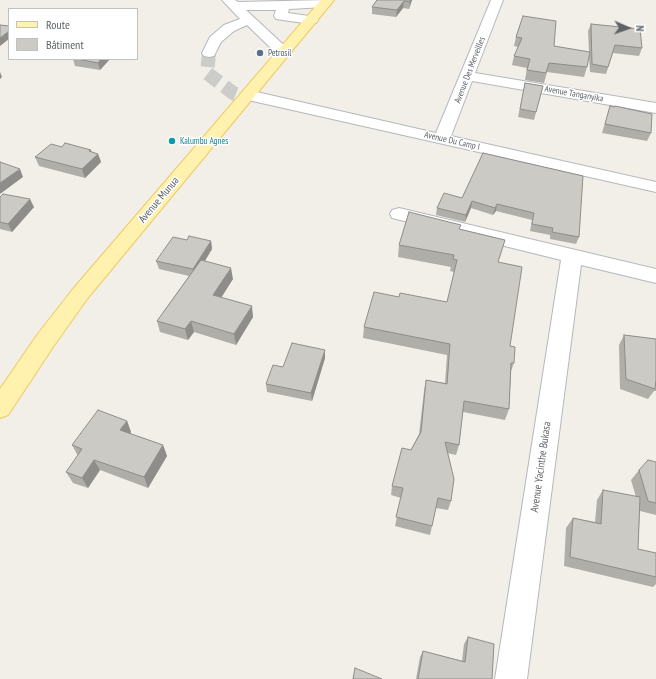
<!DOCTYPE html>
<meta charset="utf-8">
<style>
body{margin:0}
#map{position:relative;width:656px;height:679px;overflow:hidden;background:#f1efe8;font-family:"PT Sans Narrow",sans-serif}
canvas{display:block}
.legend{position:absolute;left:8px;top:8px;width:130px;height:52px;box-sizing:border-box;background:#fff;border:1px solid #bfc1c3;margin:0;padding:5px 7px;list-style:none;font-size:12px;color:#5f6368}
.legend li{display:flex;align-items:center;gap:8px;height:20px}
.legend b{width:20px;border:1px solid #bfc1c3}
.north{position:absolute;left:608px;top:8px;width:40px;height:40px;-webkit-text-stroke:3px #fff;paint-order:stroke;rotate:92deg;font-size:11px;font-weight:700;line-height:16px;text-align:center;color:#5f6368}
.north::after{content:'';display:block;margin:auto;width:14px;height:18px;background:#5f6368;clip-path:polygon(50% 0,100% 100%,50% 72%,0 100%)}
</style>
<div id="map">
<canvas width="656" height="679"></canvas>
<ul class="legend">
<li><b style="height:5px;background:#fff2af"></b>Route</li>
<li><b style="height:11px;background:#cccac5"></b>Bâtiment</li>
</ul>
<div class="north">N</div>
</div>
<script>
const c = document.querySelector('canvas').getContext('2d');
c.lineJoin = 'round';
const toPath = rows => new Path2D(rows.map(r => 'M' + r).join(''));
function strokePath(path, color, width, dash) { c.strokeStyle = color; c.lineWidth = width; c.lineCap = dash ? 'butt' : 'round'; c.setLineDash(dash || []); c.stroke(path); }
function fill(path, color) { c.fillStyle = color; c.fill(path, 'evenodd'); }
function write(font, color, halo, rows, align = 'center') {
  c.font = font + ' "PT Sans Narrow",sans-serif'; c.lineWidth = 3; c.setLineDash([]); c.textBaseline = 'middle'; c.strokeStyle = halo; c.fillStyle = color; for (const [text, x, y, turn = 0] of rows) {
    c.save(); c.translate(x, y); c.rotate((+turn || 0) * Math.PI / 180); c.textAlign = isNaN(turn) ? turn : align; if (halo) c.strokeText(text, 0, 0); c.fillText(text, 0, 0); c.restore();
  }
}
const minorTunnel = toPath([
 [209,53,207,73,233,93,246,98]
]);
const minor = toPath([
 [222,0,235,0,238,2,328,0,331,3,329,6,325,7,289,9,288,13,316,17,318,20,316,23,311,24,276,19,274,16,276,10,246,10,288,49,290,52,288,55,283,56,278,55,247,25,234,31,221,42,214,56,209,57,204,56,202,53,210,37,224,25,240,19,222,0],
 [491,0,503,0,475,73,656,103,656,113,472,81,451,136,656,182,656,192,248,100,243,98,240,95,243,92,248,90,436,133,491,0],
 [399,208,656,269,656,283,581,265,527,679,495,679,561,260,392,218,390,214,392,210,399,208]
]);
const major = toPath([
 [321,0,334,0,87,299,53,347,8,415,0,418,0,389,37,335,73,289,321,0]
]);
const wall = toPath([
 [377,0,412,0,409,9,403,8,396,17,372,14,372,7],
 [523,16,554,46,589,52,588,31,591,24,642,48,639,56,613,53,606,74,590,72,589,57,587,67,584,77,547,72,544,83,525,80,527,68,512,65,514,56,518,47,514,46,516,37],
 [73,59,110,59,100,70,75,66],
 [525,83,543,86,534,120,518,117],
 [610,106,614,107,615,106,651,133,647,141,602,133],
 [62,147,91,150,92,152,98,154,101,162,85,178,39,166,35,157],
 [483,153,579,237,576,244,550,239,550,235,530,231,532,220,496,211,493,215,471,208,465,222,436,215,437,208,462,198],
 [0,197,34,207,12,232,0,229],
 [460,229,505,240,498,262,510,346,514,363,511,371,509,409,505,420,463,412,459,445,456,455,447,453,451,501,448,510,436,508,430,535,395,526,401,498,391,495,392,486,419,434,424,391,426,380,445,383,447,355,363,338,364,327,399,297,447,302,454,272,450,271,451,267,398,257,399,245],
 [187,240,211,241,212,249,205,261,233,279,221,297,253,317,236,345,194,332,188,340,160,332,157,321,189,276,159,269,156,261],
 [624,335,656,339,656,391,654,391,648,399,620,389,619,345],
 [325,358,312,401,267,392,266,384,283,367],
 [127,421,131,432,130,434,163,445,167,456,148,488,100,470,88,488,73,483,66,472,78,456,72,445],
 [656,462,656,515,640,511,640,509,638,549,656,553,656,584,653,587,564,566,566,528,573,518,595,522,597,500,603,490,636,497,631,480,639,470],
 [468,637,492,679,416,679,420,657,423,651,462,661,464,644]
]);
const shadedWall = toPath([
 [410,0,412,0,409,9,410,2],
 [404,1,403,8,396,17,397,10],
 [9,31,9,39,0,46,0,38],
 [101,59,110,59,100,70,98,63],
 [0,72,2,77,0,79],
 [98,154,101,162,85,178,82,169],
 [20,169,23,177,0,194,0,183],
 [30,199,34,207,12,232,8,224],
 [472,201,471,208,465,222,466,215],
 [497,204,496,211,493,215,495,208],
 [211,241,212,249,195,277,193,269],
 [231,268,233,279,216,306,213,295],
 [252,306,253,317,236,345,234,334],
 [191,321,194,332,188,340,185,329],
 [325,350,325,358,312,401,311,393],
 [127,421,131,432,125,441,120,430],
 [163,445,167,456,148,488,144,477],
 [94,460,100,470,88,488,82,478]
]);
const building = toPath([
 [377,0,410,0,410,2,404,1,397,10,372,7,377,0],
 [523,16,556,21,554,46,590,52,587,67,549,63,546,73,527,70,530,59,514,56,522,38,516,37,523,16],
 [591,24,640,29,642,48,615,45,608,67,592,64,591,24],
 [0,25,9,26,9,31,0,38,0,25],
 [77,59,101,59,98,63,77,59],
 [525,83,543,86,536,112,520,109,525,83],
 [610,106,615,107,615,106,652,114,651,133,605,124,610,106],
 [65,143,91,150,89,151,98,154,82,169,35,157,51,144,62,147,65,143],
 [483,153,583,176,579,237,552,232,553,228,532,224,534,213,497,204,495,208,472,201,466,215,437,208,444,193,462,198,483,153],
 [0,162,20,169,0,183,0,162],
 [3,194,30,199,8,224,0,222,0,197,3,194],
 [409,212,461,225,459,229,505,240,498,262,522,267,510,346,515,347,514,363,511,363,509,409,464,401,459,445,445,442,454,479,451,501,438,498,432,526,396,517,403,488,392,486,402,448,411,450,421,432,426,380,447,384,450,344,364,327,374,292,399,297,400,293,447,302,457,260,453,259,454,255,399,245,409,212],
 [189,236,211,241,193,269,156,261,173,237,187,240,189,236],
 [201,260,231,268,213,295,252,306,234,334,191,321,185,329,157,321,201,260],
 [624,335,656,339,656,380,655,389,626,379,624,335],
 [292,343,325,350,311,393,266,384,273,365,283,367,292,343],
 [98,410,127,421,120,430,163,445,144,477,94,460,82,478,66,472,82,449,72,445,98,410],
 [648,460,656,462,656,503,648,501,639,470,648,460],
 [603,490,640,497,638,549,656,553,656,577,570,557,573,518,601,524,603,490],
 [468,637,494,644,492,679,418,679,423,651,465,662,468,637],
 [355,668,382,679,353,679,355,668]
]);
const markers = [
 [260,53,4,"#5c6f8a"],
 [172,141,4,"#0f9aa8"]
];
const farServicenames = [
 ["Petrosil",268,53]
];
const farStreetnames = [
 ["Avenue Des Merveilles",470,70,-69],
 ["Avenue Tanganyika",574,94,10],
 ["Avenue Du Camp I",452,141,13]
];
const farCulturenames = [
 ["Kalumbu Agnes",180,141]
];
const streetNames = [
 ["Avenue Munua",159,200,-50],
 ["Avenue Yacinthe Bukasa",541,467,-82]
];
strokePath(minorTunnel, '#ccccc8', 14, [14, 7]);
strokePath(minor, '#b5b8bc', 2);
strokePath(major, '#f2c960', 2);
fill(minor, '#fff');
fill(major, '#fff2af');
fill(wall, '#afaea9');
fill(shadedWall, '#8f8d8a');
fill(building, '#cccac5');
strokePath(building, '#8f8d8a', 1);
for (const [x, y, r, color] of markers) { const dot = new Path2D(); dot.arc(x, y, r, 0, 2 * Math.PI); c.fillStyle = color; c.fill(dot); strokePath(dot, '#fff', 1.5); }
write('9px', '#4e5e75', '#fff', farServicenames, 'left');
write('9px', '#5f6368', '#fff', farStreetnames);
write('9px', '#0d838f', '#fff', farCulturenames, 'left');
write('11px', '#5f6368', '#fff', streetNames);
</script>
